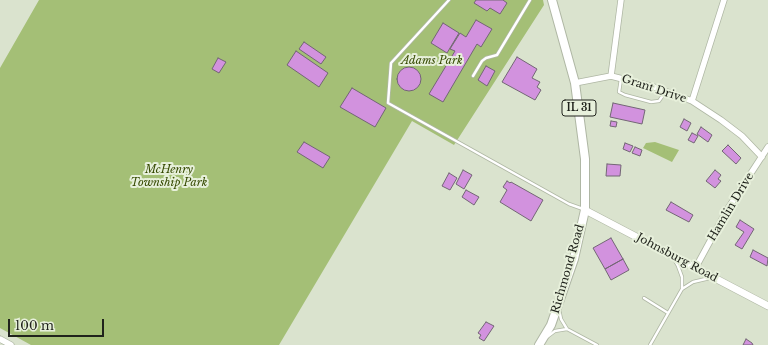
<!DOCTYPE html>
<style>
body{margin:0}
#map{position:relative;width:768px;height:345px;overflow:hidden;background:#dae3ce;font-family:"Libre Baskerville",serif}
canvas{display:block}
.scale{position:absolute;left:8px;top:319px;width:96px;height:18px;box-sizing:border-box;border:2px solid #20231c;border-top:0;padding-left:5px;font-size:12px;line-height:14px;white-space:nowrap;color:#20231c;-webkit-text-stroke:3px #e7f0db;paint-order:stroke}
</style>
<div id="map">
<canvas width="768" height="345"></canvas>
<div class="scale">100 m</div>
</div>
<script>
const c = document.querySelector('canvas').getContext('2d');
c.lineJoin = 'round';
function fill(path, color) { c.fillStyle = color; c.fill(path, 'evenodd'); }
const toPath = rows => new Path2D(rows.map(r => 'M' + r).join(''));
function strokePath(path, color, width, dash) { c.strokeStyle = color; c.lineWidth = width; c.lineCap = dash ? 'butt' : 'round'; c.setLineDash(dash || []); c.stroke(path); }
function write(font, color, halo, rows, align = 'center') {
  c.font = font + ' "Libre Baskerville",serif'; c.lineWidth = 4; c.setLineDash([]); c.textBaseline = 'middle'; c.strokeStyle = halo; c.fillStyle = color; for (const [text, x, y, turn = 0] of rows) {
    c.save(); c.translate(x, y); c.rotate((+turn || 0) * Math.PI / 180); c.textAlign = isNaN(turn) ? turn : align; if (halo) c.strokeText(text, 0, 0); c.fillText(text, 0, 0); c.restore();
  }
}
const green = toPath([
 [39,0,543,0,544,5,454,145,412,121,279,345,31,345,0,328,0,68],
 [655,142,679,150,672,162,643,148,646,143]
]);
const building = toPath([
 [476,0,503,0,507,3,500,14,490,8,487,11,474,3,476,0],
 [476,20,492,29,481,47,477,44,443,102,429,94,455,51,450,49,460,33,466,37,476,20],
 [443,23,459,33,447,53,431,43,443,23],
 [304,42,326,57,321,64,299,49,304,42],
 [296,51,328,73,319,87,287,65,296,51],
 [517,57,537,69,532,78,540,82,537,87,541,90,535,100,502,82,517,57],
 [218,58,226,62,219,73,212,69,218,58],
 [486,66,495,71,487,86,478,80,486,66],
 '397 79a12 12 0 1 1 24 0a12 12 0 1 1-24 0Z',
 [352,88,386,108,375,127,340,107,352,88],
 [613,103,645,110,642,124,610,117,613,103],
 [684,119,691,123,687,131,680,127,684,119],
 [611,121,617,122,616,127,610,126,611,121],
 [701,127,712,135,708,142,697,134,701,127],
 [692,133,698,136,694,143,688,140,692,133],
 [304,142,330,157,323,168,297,152,304,142],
 [625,143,633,146,630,152,623,149,625,143],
 [728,145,741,158,736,164,722,151,728,145],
 [635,147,642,150,640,156,632,153,635,147],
 [607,164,621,165,620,176,606,176,607,164],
 [463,170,472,175,464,189,456,184,463,170],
 [715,170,721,175,718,179,721,181,715,188,706,181,715,170],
 [449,173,457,178,450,190,442,186,449,173],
 [507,181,510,183,511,182,543,200,531,221,500,202,507,190,503,187,507,181],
 [466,190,479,197,474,205,462,197,466,190],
 [671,202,693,215,689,222,666,210,671,202],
 [740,220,754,229,742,249,735,245,744,232,736,227,740,220],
 [611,238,623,259,605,269,593,248,611,238],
 [753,250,768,258,767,266,750,257,753,250],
 [623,259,629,270,611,280,605,269,623,259],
 [486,322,494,326,484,341,479,338,481,335,478,333,486,322],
 [746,339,752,343,753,345,743,345,746,339]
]);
const lane = toPath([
 [449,0,391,63,388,103,569,204,583,209],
 [473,76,482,61,486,58,497,55,530,0],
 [621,79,619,92,625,95,651,102,659,101,666,91],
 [674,259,678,266,682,277,682,288],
 [644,298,668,313],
 [559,309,561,319,567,329,597,345],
 [547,337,555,331,567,329],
 [650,345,682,289,693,282,710,278]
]);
const street = toPath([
 [611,76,621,0],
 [575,83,611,76,654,87,692,101,721,120,742,136,762,157],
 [692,101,724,0],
 [696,267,727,210,768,147],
 [0,339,11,345]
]);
const secondary = toPath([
 [585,210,768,306]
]);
const primary = toPath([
 [539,345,551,325,574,259,585,210,585,159,575,83,552,0]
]);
const shields = [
 [579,108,34]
];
const shieldNames = [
 ["IL 31",579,108]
];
const parkNames = [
 ["Adams Park",432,61],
 ["McHenry",169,170],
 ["Township Park",169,183]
];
const streetNames = [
 ["Grant Drive",654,89,18],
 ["Hamlin Drive",731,207,-59],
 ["Johnsburg Road",677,258,28],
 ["Richmond Road",568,269,-74]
];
fill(green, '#a4bf76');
fill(building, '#d292de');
strokePath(building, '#736675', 1);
strokePath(lane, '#afb7a4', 4);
strokePath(street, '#afb7a4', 7);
strokePath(secondary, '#afb7a4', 8);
strokePath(primary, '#afb7a4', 10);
strokePath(lane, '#fff', 2.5);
strokePath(street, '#fff', 5.5);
strokePath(secondary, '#fff', 7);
strokePath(primary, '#fff', 8);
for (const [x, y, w] of shields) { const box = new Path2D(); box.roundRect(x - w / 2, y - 8, w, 16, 3); c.fillStyle = '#e7f0db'; c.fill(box); strokePath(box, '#20231c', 1); }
write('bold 10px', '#20231c', null, shieldNames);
write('italic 11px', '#354900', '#e7f0db', parkNames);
write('11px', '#20231c', '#e7f0db', streetNames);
</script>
